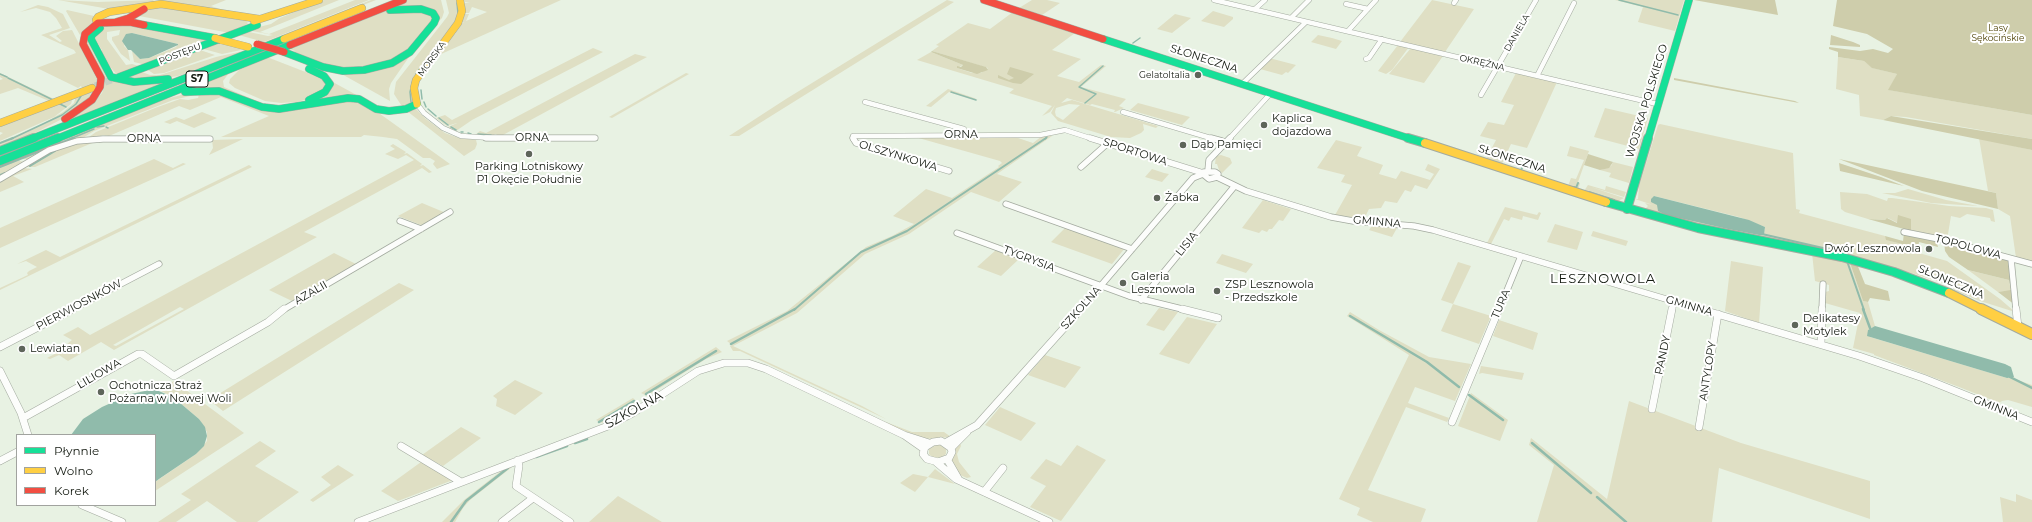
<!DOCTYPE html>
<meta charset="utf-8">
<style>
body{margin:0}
#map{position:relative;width:2032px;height:522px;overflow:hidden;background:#e8f2e3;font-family:Montserrat,sans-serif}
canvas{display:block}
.legend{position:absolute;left:16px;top:434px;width:140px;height:72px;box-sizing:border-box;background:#fff;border:1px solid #a1a39f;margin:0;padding:5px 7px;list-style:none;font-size:12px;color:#131910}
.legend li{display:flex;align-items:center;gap:8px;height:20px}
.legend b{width:20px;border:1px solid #a1a39f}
</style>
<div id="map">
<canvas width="2032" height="522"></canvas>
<ul class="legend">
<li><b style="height:5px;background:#16e098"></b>Płynnie</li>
<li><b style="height:5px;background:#ffcf43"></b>Wolno</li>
<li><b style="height:5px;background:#f24e42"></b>Korek</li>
</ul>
</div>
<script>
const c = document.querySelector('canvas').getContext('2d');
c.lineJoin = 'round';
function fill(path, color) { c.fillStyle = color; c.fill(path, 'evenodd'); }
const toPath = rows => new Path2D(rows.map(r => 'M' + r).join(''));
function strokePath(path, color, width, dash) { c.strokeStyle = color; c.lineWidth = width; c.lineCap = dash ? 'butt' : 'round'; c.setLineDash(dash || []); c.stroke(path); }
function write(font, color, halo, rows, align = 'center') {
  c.font = font + ' Montserrat,sans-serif'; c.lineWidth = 4; c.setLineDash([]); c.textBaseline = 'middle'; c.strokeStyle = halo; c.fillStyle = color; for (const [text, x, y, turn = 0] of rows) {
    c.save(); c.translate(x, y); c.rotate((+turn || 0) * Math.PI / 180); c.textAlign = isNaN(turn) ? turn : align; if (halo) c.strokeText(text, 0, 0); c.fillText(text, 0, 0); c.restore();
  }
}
const green = toPath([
 [58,0,98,2,153,0,155,2,109,9],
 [158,0,226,0,211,6,223,10,209,9,212,7,206,9],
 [324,0,339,0,260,32,269,34,355,0,369,0,264,42,235,34,249,32,268,36,273,35,247,30,271,24,280,18],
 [371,0,376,0,265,43,275,38],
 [405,0,441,0,444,12,442,18,437,23,424,8,384,10],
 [446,0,458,0,459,17,411,92,414,103,403,108,394,94,396,82,447,17,449,13],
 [464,0,561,0,439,55,434,60,443,47,446,47,444,46,453,34,456,34,454,33,461,23,464,23,462,22,465,14,469,14,466,21,487,12,472,7,469,13,465,13,465,3,470,2,465,2],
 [947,0,954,2,739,136,729,136,786,99],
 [1032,0,1047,0,1060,3,1042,15,1019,8],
 [1432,0,1474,9,1445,52,1400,42],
 [1615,0,1684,0,1675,31,1638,22,1643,7],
 [38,5,48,7,63,14,70,28,49,35,60,42,62,41,56,36,63,31,72,30,97,79,88,100,64,118,31,135,0,147,0,142,39,126,63,112,74,103,76,96,83,89,81,86,78,88,37,68,76,53,74,50,41,35,62,28,56,18,50,12,36,8,20,12],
 [162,6,246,21,248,23,245,26,230,33,139,16,143,10],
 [403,9,429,13,433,18,411,50,383,65,344,69,330,67,293,53,295,51,290,49,285,49,361,19,386,11],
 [67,10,94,16,93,22,95,24,80,35,66,11],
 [1213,11,1233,17,1233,19,1224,27,1201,21],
 [1013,12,1075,33,1052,50,1081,59,1057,76,1079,82,1101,65,1106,66,1081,87,1126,99,1119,106,1124,108,1115,112,1114,112,1115,110,1092,104,1090,105,1067,98,1061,103,1072,100,1158,126,1156,128,1143,124,1144,130,1141,133,1130,138,1111,137,1058,121,1051,113,1055,105,1050,112,1042,116,1052,106,1009,93,1014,89,917,60,931,52,963,65,957,68,972,73,981,73,988,68,932,51,939,46,936,45,968,23,990,29],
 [1069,104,1080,105,1063,120,1056,116,1055,112,1056,108],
 [1175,14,1191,18,1172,33,1157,29],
 [120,23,172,31,212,40,172,56,167,54,164,55,168,57,146,65,134,62,132,51,140,59,149,58,176,47,178,44,132,33,124,46,128,50,130,61,121,54,112,40,112,37,119,35,120,30,107,32,107,39,126,65,132,64,142,67,118,76,101,56,102,50,95,39,100,30,108,25],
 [1318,35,1332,38,1342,41,1336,49,1311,42],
 [88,40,107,77,113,80,133,84,180,77,66,122,92,104,102,93,104,87,86,44],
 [217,41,226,43,246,49,222,54,200,48],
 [1398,45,1409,47,1392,70,1386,74,1378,71],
 [593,48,603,52,472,120,456,131,448,127,457,123,447,126,436,118,445,115,452,120],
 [1411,48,1443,56,1424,83,1389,74],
 [197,49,215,55,164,73,154,74,148,70,142,72,150,75,160,75,216,57,248,50,178,76,148,81,121,78],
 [635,54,647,57,503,135,517,137,495,136,497,134,495,134,493,136,475,135,480,131,486,133],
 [267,57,321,78,327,86,312,98,297,102,281,103,265,101,235,88,229,83,230,79,239,70],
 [409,57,391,83,389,89,390,101,338,72,347,73],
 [1838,57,1864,61,1873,68,1897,74,1889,90,2032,115,2032,139,1906,117,1891,116,1883,120,1860,116,1859,95,1836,89],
 [1270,59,1273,59,1296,65,1288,73,1286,72,1282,75,1260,69],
 [232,69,223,81,224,87,266,105,292,106,314,100,329,90,332,86,331,81,362,98,341,98,292,107,279,108,265,106,218,89,195,89,176,92],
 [0,73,54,99,49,101,18,88,0,94,0,80,3,79,0,77],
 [686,73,689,74,612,118,609,117],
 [1516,73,1557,82,1527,148,1511,144,1501,166,1486,159,1496,140,1480,136,1488,122,1504,125,1514,105,1501,102],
 [948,89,974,98,978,100,949,92,931,107,926,106],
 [192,92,220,93,265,109,346,100,361,102,376,111,450,164,437,169,433,164,435,161,430,158,423,158,397,139,383,137,364,135,361,137,221,137,269,116,221,97,190,110,179,106,109,136,103,135,99,137,89,137,96,132,155,108,180,99,188,100,198,98,199,94,173,100,94,131,81,139,28,159,21,159,19,161,25,162,0,177,0,163,155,102],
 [73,97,71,104,54,117,0,141,0,135,3,133,0,132,0,125],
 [1138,103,1190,117,1182,125,1130,110],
 [415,108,426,119,445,133,459,138,476,140,477,144,475,149,464,156,407,111],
 [1605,108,1648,118,1639,149,1594,137],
 [202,112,217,118,194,128,177,121,170,124,164,122,176,117,184,120],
 [1660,124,1793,153,1796,209,1800,210,1799,213,1885,236,1887,240,1918,248,1919,253,1947,261,2000,299,2015,312,1977,300,1954,290,1953,286,1892,267,1694,224,1645,211,1640,208,1645,209,1648,206,1645,203,1653,205,1635,199,1638,199,1639,186,1658,125],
 [1654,196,1739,217,1765,227,1764,234,1759,235,1728,229,1657,205],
 [1042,136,1052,136,997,174,1022,182,999,202,971,192,909,234,865,254,797,313,733,346,862,406,886,419,740,351,733,351,730,346,732,345,727,341,787,311,866,247,892,236,914,224,893,216,926,189,952,198,999,167,998,166,1002,163,1000,161,915,137,1015,137,1033,143],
 [1979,138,2032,150,2032,263,2016,258,2010,216,1998,209,1996,193,1988,191],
 [243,139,224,148,209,155,213,148,212,140],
 [1336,140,1362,147,1357,156,1383,165,1379,174,1396,179,1401,171,1430,180,1434,174,1425,170,1428,164,1440,169,1427,189,1415,185,1411,192,1405,190,1397,203,1385,201,1381,208,1369,209,1364,219,1335,215,1352,185,1341,182,1345,175,1317,168],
 [97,141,35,167,26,167,48,153,75,144],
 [393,144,406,152,404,154,407,153,422,164,420,166,423,165,432,172,429,173,422,168,304,232,317,237,114,350,101,342,68,361,59,355,50,359,47,358,70,346,67,344,72,340,63,335,78,327,90,335,414,160,406,155,398,159,385,154,395,149,390,146],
 [180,307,184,309,116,346,113,345],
 [1570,146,1589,151,1578,182,1580,183,1578,190,1568,186,1571,178,1576,179,1584,160,1567,156],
 [1221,155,1230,158,1232,163,1222,173,1219,170,1217,164,1215,164,1216,156],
 [154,159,173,168,183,163,186,164,0,248,0,228],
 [1613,162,1633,167,1629,183,1609,177,1611,173,1600,170,1611,166],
 [249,165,252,167,0,290,0,288,28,275,27,273,29,271,37,267,26,261,17,264,46,250,60,257],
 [24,168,32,169,13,176,24,182,0,192,0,180],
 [1152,169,1164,173,1169,174,1162,182,1145,177],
 [1588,185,1605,190,1606,186,1626,192,1624,197,1591,187,1624,198,1618,201,1584,191],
 [1908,189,1946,200,1978,206,1931,203,1882,193,1895,193],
 [1840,192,1867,194,1887,201,1888,198,1892,198,1949,206,1986,208,1993,210,1995,222,1991,221,1990,218,1967,214,1960,218,1951,216,1947,240,1911,231,1911,219,1898,223,1888,218,1885,220,1868,219,1845,212,1841,209],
 [1263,200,1291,209,1283,221,1279,220,1272,229,1269,229,1267,232,1262,230,1259,233,1242,228],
 [422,203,446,213,428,223,421,225,398,216],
 [1505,207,1537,215,1539,212,1541,213,1538,220,1523,216,1522,220,1511,217,1509,221,1504,219,1491,244,1487,243],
 [1555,224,1583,232,1577,250,1547,242],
 [1372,226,1397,228,1392,237,1369,230],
 [1065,228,1125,248,1112,264,1051,242],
 [1593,231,1628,241,1626,246,1591,236],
 [996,250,1019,259,1001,276,977,267],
 [334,253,356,264,292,301,269,290],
 [1812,253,1849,261,1863,301,1868,302,1875,326,1868,330,1870,337,2007,378,2014,377,2015,379,2032,385,2032,407,2008,400,2002,401,1998,404,1993,403,1992,400,1959,387,1874,355,1874,354,1853,348,1860,313,1825,303,1825,292,1829,291,1829,285,1815,281],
 [1222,254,1238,259,1253,264,1246,273,1216,263],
 [1731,261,1763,267,1759,323,1725,311],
 [1458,262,1471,266,1453,304,1491,316,1479,344,1441,331,1453,304,1441,300],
 [1968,270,2009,280,2011,291,1998,292],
 [399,283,414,290,223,411,209,400],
 [1159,308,1178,312,1164,331,1146,325],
 [1350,312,1379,330,1429,357,1471,364,1455,401,1415,387,1408,403,1449,418,1447,422,1406,407,1368,490,1426,509,1421,522,1373,522,1357,515,1360,508,1339,499,1409,355,1347,316],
 [1187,317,1217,324,1189,364,1159,354],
 [1499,320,1538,333,1533,350,1493,336],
 [716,347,722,352,706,359,647,396,641,393],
 [1045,355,1081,367,1065,388,1028,375],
 [1481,366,1524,373,1522,380,1482,373,1479,374],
 [515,380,543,393,515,415,496,406,497,399,493,396],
 [174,381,244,433,155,491,155,482,196,454,207,441,207,432,199,419,173,397,159,390],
 [1471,393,1508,420,1500,441,1458,426],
 [633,398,637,402,602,423,596,420],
 [1629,401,1741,443,1870,481,1870,519,1719,468,1712,522,1537,522,1554,465,1529,445,1531,438,1607,499],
 [1000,407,1036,423,1021,441,985,425],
 [873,417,912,432,944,432,951,437,925,439,892,426],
 [461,427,481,438,443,466,422,455],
 [260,441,276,451,255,466,299,492,257,522,237,522,207,501,176,522,158,522,191,500,181,494],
 [960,443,961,446,957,454,959,462,971,477,967,478,960,475,951,461,956,448],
 [938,444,946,448,946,454,941,458,932,457,929,454,929,449],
 [1077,445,1106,460,1061,521,1030,507,1046,486,1030,478,1046,459,1061,466],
 [421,462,453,480,398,501,381,491],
 [338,465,354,475,313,502,310,500,331,485,321,477],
 [512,467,470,500,463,508,455,522,442,522,464,500,501,471],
 [935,469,955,484,928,477,915,492,900,483,913,474,928,477],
 [2016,494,2032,500,2032,522,2003,522,2000,497,2016,502],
 [618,496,662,522,589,522]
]);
const forest = toPath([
 [1694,0,1775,0,1778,15],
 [1837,0,2032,0,2032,115,1888,90,1897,74,1872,68,1864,61,1838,57,1838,52,1829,49,1829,47,1860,51,1873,49,1888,53,1893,49,1867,34,1833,26],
 [1831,35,1853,42,1860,45,1860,47,1830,45],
 [932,51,986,67,988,70,977,74,957,68,957,66,961,67,963,65,931,52],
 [1010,67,1034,74,1021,84,1013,83,998,78,998,75,1009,80,1014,78,1007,74],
 [1674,78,1795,101,1799,103,1674,80],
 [1891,116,2032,139,2032,150,1883,120],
 [1588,154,1613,162,1609,168,1600,170,1584,165],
 [1839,159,1996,193,1998,209,1922,191],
 [1839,163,1881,177,1904,186,1840,171],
 [1898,215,1911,219,1911,231,1868,219,1885,220,1887,218,1897,223],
 [1904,233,1936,240,1938,247,1919,242,1918,248,1886,240,1885,236,1903,241],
 [1944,242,2008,259,2015,305,1998,292,2011,290,2009,280,1968,270,1949,257,1945,251],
 [1850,263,1857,264,1865,284,1888,291,1890,301,1870,298,1868,302,1863,301]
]);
const water = toPath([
 [132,33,178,44,178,45,149,58,140,59,131,50,128,50,122,41,126,34],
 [1654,196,1749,220,1765,227,1764,235,1759,235,1728,229,1666,215,1658,211,1657,205,1651,202,1651,199],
 [1875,326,2005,364,2011,367,2014,377,2007,378,1867,336,1868,330],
 [154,389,173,397,199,419,205,427,207,436,204,446,196,454,159,479,155,482,155,435,71,435,83,419,102,407,131,394]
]);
const streamFar2 = toPath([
 [1619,0,1678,15],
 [457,3,458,14],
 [1133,43,1140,38],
 [0,74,7,77],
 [416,74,424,63],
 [8,78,53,100],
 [421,90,422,99],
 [951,92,976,100],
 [411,102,410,92,413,80],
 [424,102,426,107],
 [58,103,66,107],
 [1085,103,1096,94,1079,87,1103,66],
 [428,109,436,116],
 [439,118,448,125],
 [97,127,104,126],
 [106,127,108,128],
 [451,127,456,130],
 [461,132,463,132],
 [468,133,471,134],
 [478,134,491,135],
 [11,139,62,115,76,104,81,96],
 [70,139,94,129],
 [1045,139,1047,137]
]);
const streamFar1 = toPath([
 [0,143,13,138],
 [30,166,55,151],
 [0,167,73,138],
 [1521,171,1523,164],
 [0,175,5,173],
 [1574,187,1576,188,1578,183],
 [1589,192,1614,200],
 [1762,234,1845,253],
 [1847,261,1864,310],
 [794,310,861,252,907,231,1046,138]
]);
const stream = toPath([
 [1863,309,1870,328],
 [1350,316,1427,362,1459,387],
 [731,344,795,309],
 [2010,377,2032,388],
 [646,394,716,351],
 [1469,395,1503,420],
 [599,422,634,401],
 [575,443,587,439],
 [1532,443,1591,493],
 [536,457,567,446],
 [1597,497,1626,522],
 [451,522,466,501,508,468]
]);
const secondaryTunnel = toPath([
 [95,86,119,77]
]);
const streetFar2 = toPath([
 [1214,0,1657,104],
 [1454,3,1456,0],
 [1346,4,1368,9],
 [1255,9,1265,0],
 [1291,18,1309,0],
 [1348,31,1376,0],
 [1366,59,1369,58,1382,39],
 [1537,76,1574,3],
 [1242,84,1306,22],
 [1481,95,1536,0],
 [865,102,964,129,964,135],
 [417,104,424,113,443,128,461,136,492,138,595,138],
 [1123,112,1214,139],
 [853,139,853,136,1040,135,1065,130,1093,139],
 [1229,139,1271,93]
]);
const streetFar1 = toPath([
 [486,138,595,138],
 [853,138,856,143,949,171],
 [1090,138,1203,173],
 [1211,138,1222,141],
 [1081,167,1108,143],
 [1208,170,1209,160,1230,138],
 [1204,172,1215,172,1218,174,1217,177],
 [1203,174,1209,179,1217,177],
 [1217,177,1246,191,1331,217,1353,221,1414,226,1433,230,1703,310],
 [0,179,49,150,77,141,103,139,210,139],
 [1006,204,1132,249],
 [400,221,421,229],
 [1904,232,1939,239,2032,264],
 [957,233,1129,296,1186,310],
 [2011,259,2016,310],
 [1141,300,1233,188],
 [71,310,159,264],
 [283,310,450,212],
 [1080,310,1193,178,1203,174],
 [1499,310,1521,256],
 [1672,310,1674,301],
 [1822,310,1823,284]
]);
const street = toPath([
 [1182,309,1218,318],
 [1700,309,1859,356,1923,378,2032,422],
 [2016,309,2018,327],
 [1821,344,1822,309],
 [0,347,73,309],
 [0,371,21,413,28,435],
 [1652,409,1672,309],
 [23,418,138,354,142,354,174,376,268,322,284,309],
 [1452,422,1499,309],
 [1699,427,1718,314],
 [904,435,929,443],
 [941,441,951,448,952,452,949,458,938,462,927,459,923,454,925,447,933,442,941,441],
 [945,443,977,425,1081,309],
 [401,446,461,482],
 [951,448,967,432],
 [947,459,959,480],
 [518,460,519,466,516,486,570,522],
 [0,461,17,452],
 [936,462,956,479,1049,522],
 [984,492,1003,468],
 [82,505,122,522],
 [358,522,608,426,633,413,698,371,724,363,748,363,766,369,904,435,924,449],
 [502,522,533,498]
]);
const fastFar1 = toPath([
 [144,25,215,38],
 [100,28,92,35,91,39,111,77,134,82,168,79],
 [1103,39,1411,139],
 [284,52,323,67,343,71,364,70,392,63,410,52,434,23,436,18,433,13,421,9,390,10],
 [309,69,324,76,330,84,325,92,309,100],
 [119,77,257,25],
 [185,92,219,91,262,107,279,109,348,98,359,99,376,109,389,111,406,109,417,104],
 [31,139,284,39],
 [56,139,290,45],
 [1648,139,1689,0]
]);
const fast = toPath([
 [1408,138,1425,143],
 [0,151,34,138],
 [0,161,58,138],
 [1606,202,1698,228,1842,257,1894,272,1949,293],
 [1627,209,1648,138]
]);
const slowFar2 = toPath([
 [254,21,319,0],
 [98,23,96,20,98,17,109,12,161,4,259,19],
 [284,39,362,8],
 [221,40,248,47],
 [417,104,414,88,416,80,458,23,462,11,460,0],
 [0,123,92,88]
]);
const slowFar1 = toPath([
 [1425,143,1606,202],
 [1949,293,1983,310]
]);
const slow = toPath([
 [1981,309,2032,334]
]);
const jam = toPath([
 [984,0,1103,39],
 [116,22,129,18,144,9],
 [290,45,403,0],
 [65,119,92,100,100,87,101,78,83,44,85,34,98,23,130,22,144,25]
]);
const slowBridge = toPath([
 [215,38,221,40]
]);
const jamBridge = toPath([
 [257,44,284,52]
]);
const markers = [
 [1198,75,4,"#5e655a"],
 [1264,125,4,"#5e655a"],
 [1183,145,4,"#5e655a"],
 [529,154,4,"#5e655a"],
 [1157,198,4,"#5e655a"],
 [1929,249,4,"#5e655a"],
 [1123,283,4,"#5e655a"],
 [1217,291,4,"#5e655a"],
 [1795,325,4,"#5e655a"],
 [22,349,4,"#5e655a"],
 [101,392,4,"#5e655a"]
];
const farParknames = [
 ["Lasy",1998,28],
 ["Sękocińskie",1998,38]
];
const farStreetnames = [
 ["DANIELA",1517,33,-60],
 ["POSTĘPU",180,54,-21],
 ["MORSKA",432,59,-54],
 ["OKRĘŻNA",1482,63,13]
];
const farPoinames = [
 ["GelatoItalia",1190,75]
];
const shields = [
 [197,79,22]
];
const shieldNames = [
 ["S7",197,79]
];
const streetNames = [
 ["SŁONECZNA",1204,59,18],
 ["WOJSKA POLSKIEGO",1647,101,-73],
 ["ORNA",961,135],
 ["ORNA",532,138],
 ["ORNA",144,139],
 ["SPORTOWA",1135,152,18],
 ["OLSZYNKOWA",898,156,17],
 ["SŁONECZNA",1512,159,18],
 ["GMINNA",1377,222,5],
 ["LISIA",1187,244,-51],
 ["TOPOLOWA",1968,247,15],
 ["TYGRYSIA",1029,259,21],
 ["SŁONECZNA",1951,282,23],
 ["AZALII",311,293,-30],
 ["TURA",1501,304,-67],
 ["PIERWIOSNKÓW",79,305,-28],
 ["GMINNA",1689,306,16],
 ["SZKOLNA",1081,308,-48],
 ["PANDY",1663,355,-78],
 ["ANTYLOPY",1708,371,-81],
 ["LILIOWA",99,374,-30],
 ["GMINNA",1996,408,22]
];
const poiNames = [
 ["Kaplica",1272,119],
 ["dojazdowa",1272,132],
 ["Dąb Pamięci",1191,145],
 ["Parking Lotniskowy",529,167,"center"],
 ["P1 Okęcie Południe",529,180,"center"],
 ["Żabka",1165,198],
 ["Dwór Lesznowola",1921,249,"right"],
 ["Galeria",1131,277],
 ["Lesznowola",1131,290],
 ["ZSP Lesznowola",1225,285],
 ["- Przedszkole",1225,298],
 ["Delikatesy",1803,319],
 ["Motylek",1803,332],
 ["Lewiatan",30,349],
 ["Ochotnicza Straż",109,386],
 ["Pożarna w Nowej Woli",109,399]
];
const quarterNames = [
 ["LESZNOWOLA",1603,279]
];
const nearStreetnames = [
 ["SZKOLNA",634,410,-29]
];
fill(green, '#dfdfc4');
fill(forest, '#cecdab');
fill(water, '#90bbab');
strokePath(streamFar2, '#90bbab', 1.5);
strokePath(streamFar1, '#90bbab', 2);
strokePath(stream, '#90bbab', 2.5);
strokePath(secondaryTunnel, '#c8d1c3', 7, [7, 3.5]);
strokePath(streetFar2, '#a3aa9f', 5.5);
strokePath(streetFar1, '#a3aa9f', 7);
strokePath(street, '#a3aa9f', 8);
strokePath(fastFar1, '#a3aa9f', 8);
strokePath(fast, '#a3aa9f', 10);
strokePath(slowFar2, '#a3aa9f', 8);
strokePath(slowFar1, '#a3aa9f', 10);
strokePath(slow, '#a3aa9f', 12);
strokePath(jam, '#a3aa9f', 8);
strokePath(streetFar2, '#fcfdfb', 4.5);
strokePath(streetFar1, '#fcfdfb', 5.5);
strokePath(street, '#fcfdfb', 7);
strokePath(fastFar1, '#16e098', 7);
strokePath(fast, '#16e098', 8);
strokePath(slowFar2, '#ffcf43', 7);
strokePath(slowFar1, '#ffcf43', 8);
strokePath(slow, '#ffcf43', 10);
strokePath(jam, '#f24e42', 7);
strokePath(slowBridge, '#9da392', 8, []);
strokePath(jamBridge, '#9da392', 8, []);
strokePath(slowBridge, '#ffcf43', 7);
strokePath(jamBridge, '#f24e42', 7);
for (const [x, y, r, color] of markers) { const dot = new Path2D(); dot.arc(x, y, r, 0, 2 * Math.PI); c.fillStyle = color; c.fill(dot); strokePath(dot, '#fff', 1.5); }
write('9px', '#4b3f00', '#fff', farParknames);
write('9px', '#131910', '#fff', farStreetnames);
write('9px', '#131910', '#fff', farPoinames, 'right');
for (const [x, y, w] of shields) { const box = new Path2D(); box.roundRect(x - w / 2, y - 8, w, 16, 3); c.fillStyle = '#fff'; c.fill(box); strokePath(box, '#131910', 1); }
write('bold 10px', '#131910', null, shieldNames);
write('11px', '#131910', '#fff', streetNames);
write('11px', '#131910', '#fff', poiNames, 'left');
c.letterSpacing = '1px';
write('13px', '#131910', '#fff', quarterNames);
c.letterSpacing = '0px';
write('13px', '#131910', '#fff', nearStreetnames);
</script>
